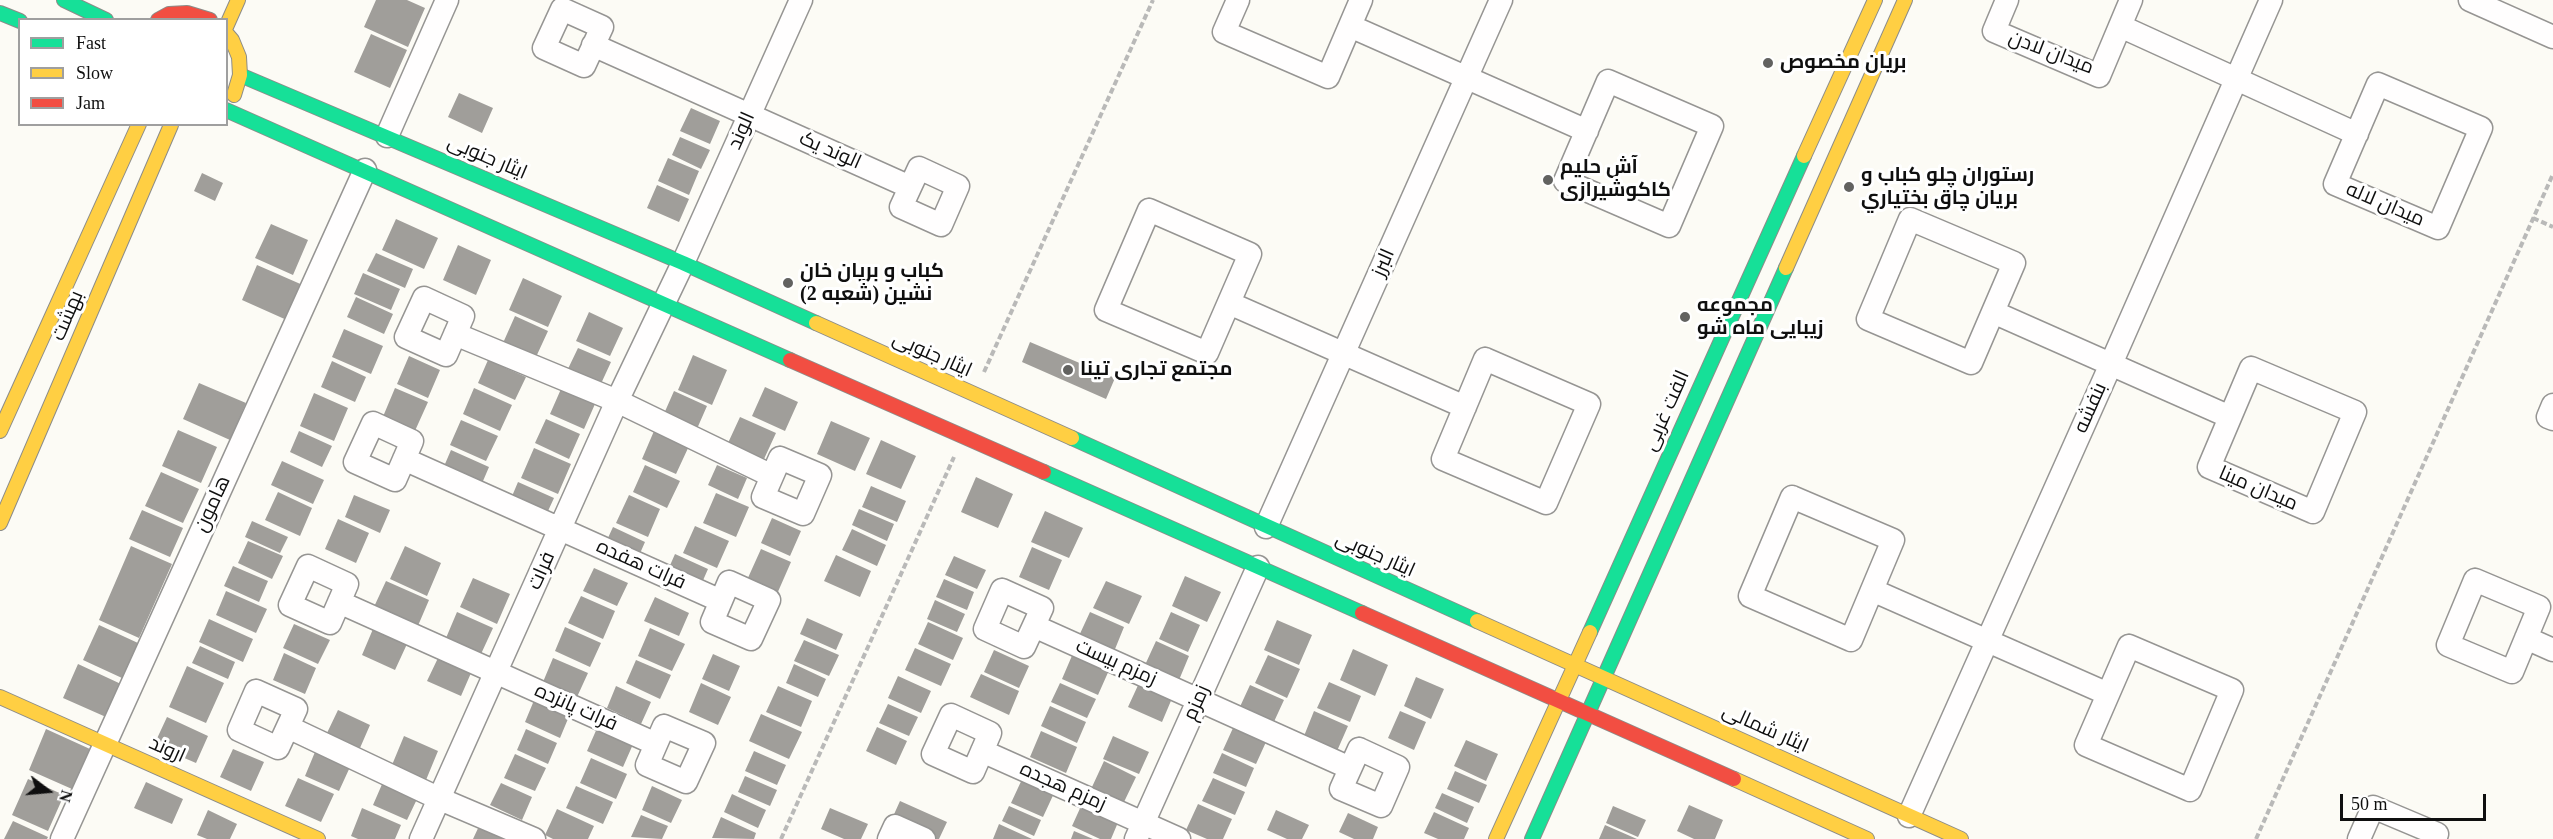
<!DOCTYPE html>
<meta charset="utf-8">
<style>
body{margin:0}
#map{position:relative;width:2553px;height:839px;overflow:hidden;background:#fcfbf5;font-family:"Times New Roman",serif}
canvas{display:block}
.legend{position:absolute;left:18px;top:18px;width:210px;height:108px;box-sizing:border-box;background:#fff;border:2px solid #9f9f9f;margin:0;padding:8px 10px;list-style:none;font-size:18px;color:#0f0f0f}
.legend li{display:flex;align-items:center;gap:12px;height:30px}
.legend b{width:30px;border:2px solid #9f9f9f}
.north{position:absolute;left:18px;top:761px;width:60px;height:60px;-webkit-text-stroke:4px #fff;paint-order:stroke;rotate:106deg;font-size:16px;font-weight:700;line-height:24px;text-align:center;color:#0f0f0f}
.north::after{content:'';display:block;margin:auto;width:21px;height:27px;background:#0f0f0f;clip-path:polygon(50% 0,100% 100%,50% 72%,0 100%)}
.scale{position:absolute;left:2340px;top:794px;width:146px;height:27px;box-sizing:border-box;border:3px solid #0f0f0f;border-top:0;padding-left:8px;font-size:18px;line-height:21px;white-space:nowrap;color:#0f0f0f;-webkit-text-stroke:4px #fff;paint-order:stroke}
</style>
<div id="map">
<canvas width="2553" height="839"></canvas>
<ul class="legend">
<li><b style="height:8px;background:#16e098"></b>Fast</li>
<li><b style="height:8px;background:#ffcf43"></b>Slow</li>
<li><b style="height:8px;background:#f24e42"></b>Jam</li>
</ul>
<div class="north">N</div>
<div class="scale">50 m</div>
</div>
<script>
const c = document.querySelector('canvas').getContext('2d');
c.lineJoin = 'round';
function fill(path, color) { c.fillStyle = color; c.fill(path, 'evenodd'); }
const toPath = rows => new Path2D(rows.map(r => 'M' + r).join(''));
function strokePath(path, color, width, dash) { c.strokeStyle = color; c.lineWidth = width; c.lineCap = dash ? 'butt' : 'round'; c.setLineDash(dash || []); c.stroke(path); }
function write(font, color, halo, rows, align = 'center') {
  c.font = font + ' "Times New Roman",Cairo,serif'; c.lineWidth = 6; c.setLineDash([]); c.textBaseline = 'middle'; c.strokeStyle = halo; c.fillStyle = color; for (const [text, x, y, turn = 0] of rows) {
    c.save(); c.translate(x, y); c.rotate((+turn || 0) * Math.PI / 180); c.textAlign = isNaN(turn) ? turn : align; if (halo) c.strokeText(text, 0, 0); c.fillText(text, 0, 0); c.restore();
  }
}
const building = toPath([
 [376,0,407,0,425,8,408,47,364,27],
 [371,34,407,50,390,88,354,72],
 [459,93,493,108,482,133,448,117],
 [691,108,720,121,710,144,680,131],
 [680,137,710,150,701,169,672,155],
 [668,158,699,171,689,195,658,181],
 [202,173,223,183,215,201,194,191],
 [657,185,689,199,679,222,647,208],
 [396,219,438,238,424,269,382,250],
 [271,224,308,240,293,275,255,258],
 [458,245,491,260,476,295,443,280],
 [376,253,413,269,405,288,367,271],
 [257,265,305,286,289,321,242,300],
 [363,273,400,289,391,310,354,294],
 [523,278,562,296,548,327,509,310],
 [356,297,393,314,384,334,347,317],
 [589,312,623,328,610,356,576,341],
 [515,316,548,331,536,357,503,343],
 [344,329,383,346,371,374,332,357],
 [1030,342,1115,378,1106,399,1022,362],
 [578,348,611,362,599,388,566,373],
 [693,355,727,370,712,405,678,390],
 [409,356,440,370,428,398,397,384],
 [488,360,526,377,515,400,478,383],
 [332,361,366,377,355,402,321,387],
 [199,383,246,403,230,440,183,419],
 [765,387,798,402,785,431,752,416],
 [395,388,428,402,414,433,382,419],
 [474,388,512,405,500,431,463,414],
 [561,389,595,404,584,429,550,414],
 [674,391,707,406,696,431,663,416],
 [314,393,348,408,334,441,300,426],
 [740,417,776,433,764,459,728,443],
 [546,419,580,434,569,459,535,443],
 [461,420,498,436,486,461,450,445],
 [831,421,870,438,855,471,817,454],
 [178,430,217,447,201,483,162,466],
 [299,431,332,446,322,467,290,452],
 [654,431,689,446,676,474,642,459],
 [881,440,916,456,901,489,866,474],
 [534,448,571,464,558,494,521,478],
 [451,450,489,467,477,495,439,478],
 [282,461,324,480,313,504,271,485],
 [645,465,680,481,667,508,633,492],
 [717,465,747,478,738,499,708,485],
 [161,472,199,489,183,523,145,506],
 [976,477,1013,494,998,528,961,512],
 [518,482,554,498,542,524,507,508],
 [871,486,906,501,897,522,862,507],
 [278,492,312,508,300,536,265,520],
 [716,493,749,507,736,537,703,523],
 [354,495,390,510,380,533,345,517],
 [629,495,660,509,648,537,616,523],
 [859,509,894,524,887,541,852,525],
 [142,510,183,528,170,557,129,539],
 [1045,511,1083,528,1069,558,1031,542],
 [772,518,801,531,790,556,761,543],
 [338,519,369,533,356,563,325,549],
 [252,521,288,537,280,553,245,537],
 [695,526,729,541,717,568,683,553],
 [613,527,645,542,634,567,601,553],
 [852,529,886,545,877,566,842,550],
 [248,541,283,556,272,579,238,563],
 [131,546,172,564,139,638,99,620],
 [405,546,441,563,427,596,390,579],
 [1032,547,1062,560,1049,590,1019,577],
 [761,549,791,562,777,594,747,580],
 [675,554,708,569,697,594,664,579],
 [836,555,871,571,860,597,824,581],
 [954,556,986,570,977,589,945,575],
 [233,566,268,581,259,602,224,586],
 [594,568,628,583,617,606,583,591],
 [1185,576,1221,592,1207,622,1172,606],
 [473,578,510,594,497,624,460,607],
 [944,579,974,592,967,610,936,597],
 [386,581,429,600,417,628,373,609],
 [1106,581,1142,596,1129,624,1093,608],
 [226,591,267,609,256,633,216,615],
 [581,596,615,611,603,639,568,623],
 [655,597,689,613,679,636,644,621],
 [935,600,965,614,957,632,927,619],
 [457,612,493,628,481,654,446,638],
 [1090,612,1124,627,1113,654,1078,638],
 [1171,612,1200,625,1188,652,1159,639],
 [807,618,843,634,836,650,800,634],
 [209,619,253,639,243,662,199,642],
 [1277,620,1312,635,1299,665,1264,650],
 [928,622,963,638,953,660,918,644],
 [294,624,330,640,318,664,283,648],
 [99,625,138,643,122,678,83,660],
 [565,627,601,643,590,667,555,651],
 [650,628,685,644,672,671,638,656],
 [373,629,407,644,395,670,362,655],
 [804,640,839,655,829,676,794,661],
 [1156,641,1189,656,1179,680,1145,665],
 [200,646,235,662,228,679,192,663],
 [915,648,951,664,941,686,905,670],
 [1353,649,1388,665,1375,696,1340,680],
 [994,650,1029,666,1019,688,984,672],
 [1074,651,1110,668,1098,695,1062,679],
 [284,653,316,668,305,694,273,680],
 [713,654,740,666,729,691,702,679],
 [1268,655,1300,669,1287,698,1255,683],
 [438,658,471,673,461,696,427,681],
 [553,658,588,673,577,697,543,682],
 [636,660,671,675,660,699,626,683],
 [78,664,121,684,106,717,63,698],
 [794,664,826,679,818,697,786,683],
 [187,666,224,683,206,723,169,707],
 [981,674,1019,691,1009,715,970,697],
 [898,676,931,691,921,713,888,698],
 [1416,677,1444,689,1431,719,1404,706],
 [1140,681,1173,696,1162,722,1128,707],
 [1329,682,1361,696,1350,722,1317,708],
 [701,683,731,697,718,725,689,712],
 [1060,683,1096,699,1087,718,1051,702],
 [1250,685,1284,700,1272,726,1238,711],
 [616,686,651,702,641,724,607,708],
 [778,686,812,701,801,727,766,712],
 [535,698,570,714,560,738,525,722],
 [888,704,918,717,909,736,879,723],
 [1050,706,1086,722,1077,743,1041,726],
 [338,710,370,725,360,748,327,733],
 [1314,711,1348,726,1337,751,1304,736],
 [1400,711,1426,722,1414,750,1388,738],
 [761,714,802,732,789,759,749,741],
 [167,717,208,736,196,763,154,745],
 [598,726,634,742,623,767,587,751],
 [877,727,907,741,896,765,866,751],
 [1233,728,1266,742,1256,764,1223,750],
 [46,729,90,749,72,789,29,770],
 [526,729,557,743,548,764,517,750],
 [1041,731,1077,747,1066,773,1030,757],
 [404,736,438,751,426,780,392,765],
 [1113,736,1149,752,1139,774,1103,759],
 [1466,740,1498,754,1486,781,1454,766],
 [233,749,264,762,251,791,220,777],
 [754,751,786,765,777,785,745,771],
 [315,752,350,767,339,791,305,776],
 [1222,753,1254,768,1246,787,1213,773],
 [515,754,546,768,535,791,504,778],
 [591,758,627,774,616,799,580,783],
 [1104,761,1136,777,1124,802,1092,787],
 [1455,771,1487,785,1479,803,1447,789],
 [1024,775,1056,789,1043,817,1011,803],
 [745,776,777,790,770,806,738,792],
 [298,778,334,794,321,822,285,806],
 [1213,778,1245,792,1235,815,1202,801],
 [28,779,64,795,48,831,12,815],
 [146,782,183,799,172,824,134,808],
 [383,782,418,797,407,820,373,805],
 [501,783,532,797,522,820,490,805],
 [576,786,613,802,603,824,566,808],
 [652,786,682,800,671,823,642,810],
 [1442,793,1474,807,1467,823,1435,808],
 [732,794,766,810,758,828,724,812],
 [900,801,947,822,939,839,932,839,891,821],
 [1082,804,1119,820,1111,839,1100,839,1072,826],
 [1198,804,1232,819,1223,839,1207,839,1186,830],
 [1689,805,1723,820,1715,839,1694,839,1677,831],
 [1009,806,1041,820,1034,836,1002,821],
 [1613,806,1646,820,1638,837,1606,823],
 [362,808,401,825,395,839,358,839,351,836],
 [830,808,868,824,861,839,844,839,821,829],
 [557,809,594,826,588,839,553,839,545,835],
 [208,810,237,824,230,839,207,839,197,835],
 [1276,810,1309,825,1302,839,1287,839,1267,830],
 [1434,812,1469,828,1464,839,1438,839,1424,833],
 [1348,813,1378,827,1373,839,1354,839,1339,832],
 [641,815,668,826,662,839,631,837],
 [721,817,756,833,754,839,712,838],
 [13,821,48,837,47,839,4,839],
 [480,824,514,839,473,839],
 [999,824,1032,839,993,839],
 [1605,825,1637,839,1599,839],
 [1074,831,1093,839,1071,839]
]);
const path = toPath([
 [2533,218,2553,227],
 [984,372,1153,0],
 [781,839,954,457],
 [2256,839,2553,174]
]);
const street = toPath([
 [1238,0,1224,32,1328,77,1361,0],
 [2007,0,1994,31,2099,76,2131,0],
 [2470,0,2553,37],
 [562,9,602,27,584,66,544,48,562,9],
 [1350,26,1587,131],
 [2120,26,2357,134],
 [593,45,910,187],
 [1608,81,1712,126,1669,226,1565,181,1608,81],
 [2378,84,2481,128,2438,228,2335,184,2378,84],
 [387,136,447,0],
 [919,168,958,186,941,225,901,207,919,168],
 [1149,210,1250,254,1207,353,1106,310,1149,210],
 [1910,219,2014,263,1971,363,1868,319,1910,219],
 [424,298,463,316,446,355,406,337,424,298],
 [1229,303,1465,407],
 [1993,312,2230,417],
 [455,334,617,401,772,476],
 [1485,359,1589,404,1546,503,1443,459,1485,359],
 [2251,368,2355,412,2313,512,2209,467,2251,368],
 [2553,405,2548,417,2553,419],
 [373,423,412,441,395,480,355,462,373,423],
 [780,458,820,475,803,514,763,497,780,458],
 [404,459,721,601],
 [1792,497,1893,540,1851,640,1750,596,1792,497],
 [1266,527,1501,0],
 [308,566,347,584,330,623,290,605,308,566],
 [2475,580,2539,607,2512,672,2448,645,2475,580],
 [729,582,769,600,751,639,712,622,729,582],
 [1002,590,1042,608,1024,647,985,629,1002,590],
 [1872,590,2108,694],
 [339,602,656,744],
 [1034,626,1350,768],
 [2526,638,2553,650],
 [2129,646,2232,690,2190,790,2086,745,2129,646],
 [256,691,296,709,278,748,239,730,256,691],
 [951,715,990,733,973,772,933,754,951,715],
 [664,726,704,743,686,782,647,765,664,726],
 [288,727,440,799,534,839],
 [1359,749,1398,767,1381,806,1341,789,1359,749],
 [982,751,1179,839],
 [1909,816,2111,364,2271,0],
 [62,839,365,170],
 [421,839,617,401,683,263,801,0],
 [889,839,895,826,924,839],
 [1136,839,1258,567],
 [2359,839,2373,807,2437,834,2435,839]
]);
const fast = toPath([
 [64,0,106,20],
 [0,13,20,21],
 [240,75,683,263,816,323],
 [226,110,790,360],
 [1072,438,1477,621],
 [1044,472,1362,613],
 [1590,632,1804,156],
 [1532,839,1786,268]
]);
const slow = toPath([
 [226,27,238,0],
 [226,33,232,40,239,57,240,75,234,95],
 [1804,156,1875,0],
 [1786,268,1905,0],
 [816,323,1072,438],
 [0,431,139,124],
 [0,523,171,125],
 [1477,621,1961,839],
 [0,697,318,839],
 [1734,779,1867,839],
 [1496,839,1590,632]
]);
const jam = toPath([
 [158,20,169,14,187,13,210,20],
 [790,360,1044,472],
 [1362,613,1734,779]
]);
const markers = [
 [1768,63,6,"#626260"],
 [1548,180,6,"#626260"],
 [1849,187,6,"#626260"],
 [788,283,6,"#626260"],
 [1685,317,6,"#626260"],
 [1068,370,6,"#626260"]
];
const streetNames = [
 ["میدان لادن",2051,53,21],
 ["الوند",742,131,-66],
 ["الوند یک",830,151,24],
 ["ایثار جنوبی",487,158,23],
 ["میدان لاله",2385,205,23],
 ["البرز",1384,263,-66],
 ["بهشت",68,316,-67],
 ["ایثار جنوبی",932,355,24],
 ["بنفشه",2091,408,-66],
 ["الفت غربی",1667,411,-66],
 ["میدان مینا",2258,489,23],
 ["هامون",213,504,-65],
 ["ایثار جنوبی",1375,555,24],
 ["فرات هفده",641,565,24],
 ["فرات",542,571,-66],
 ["زمزم بیست",1116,663,24],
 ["زمزم",1197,703,-66],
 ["فرات پانزده",576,708,24],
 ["ایثار شمالی",1765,729,24],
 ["اروند",167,750,24],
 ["زمزم هجده",1063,787,24]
];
const poiNames = [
 ["بریان مخصوص",1780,63],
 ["آش حلیم",1560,168],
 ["کاکوشیرازی",1560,191],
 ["رستوران چلو كباب و",1861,176],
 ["بريان چاق بختياري",1861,199],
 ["کباب و بریان خان",800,272],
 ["نشین (شعبه 2)",800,295],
 ["مجموعه",1697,306],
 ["زیبایی ماه شو",1697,329],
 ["مجتمع تجاری تینا",1080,370]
];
fill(building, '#a09e9a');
strokePath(street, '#969593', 25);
strokePath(fast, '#8c8c89', 16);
strokePath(slow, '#8c8c89', 16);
strokePath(jam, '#8c8c89', 16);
strokePath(path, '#b9b9b8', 4, [6, 3]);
strokePath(street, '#fffefe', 22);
strokePath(fast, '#16e098', 14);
strokePath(slow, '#ffcf43', 14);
strokePath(jam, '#f24e42', 14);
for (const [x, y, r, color] of markers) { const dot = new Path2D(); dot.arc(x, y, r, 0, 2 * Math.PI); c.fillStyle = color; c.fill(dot); strokePath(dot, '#fff', 2); }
write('20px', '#0f0f0f', '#fff', streetNames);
write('bold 20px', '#0f0f0f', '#fff', poiNames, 'left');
</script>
